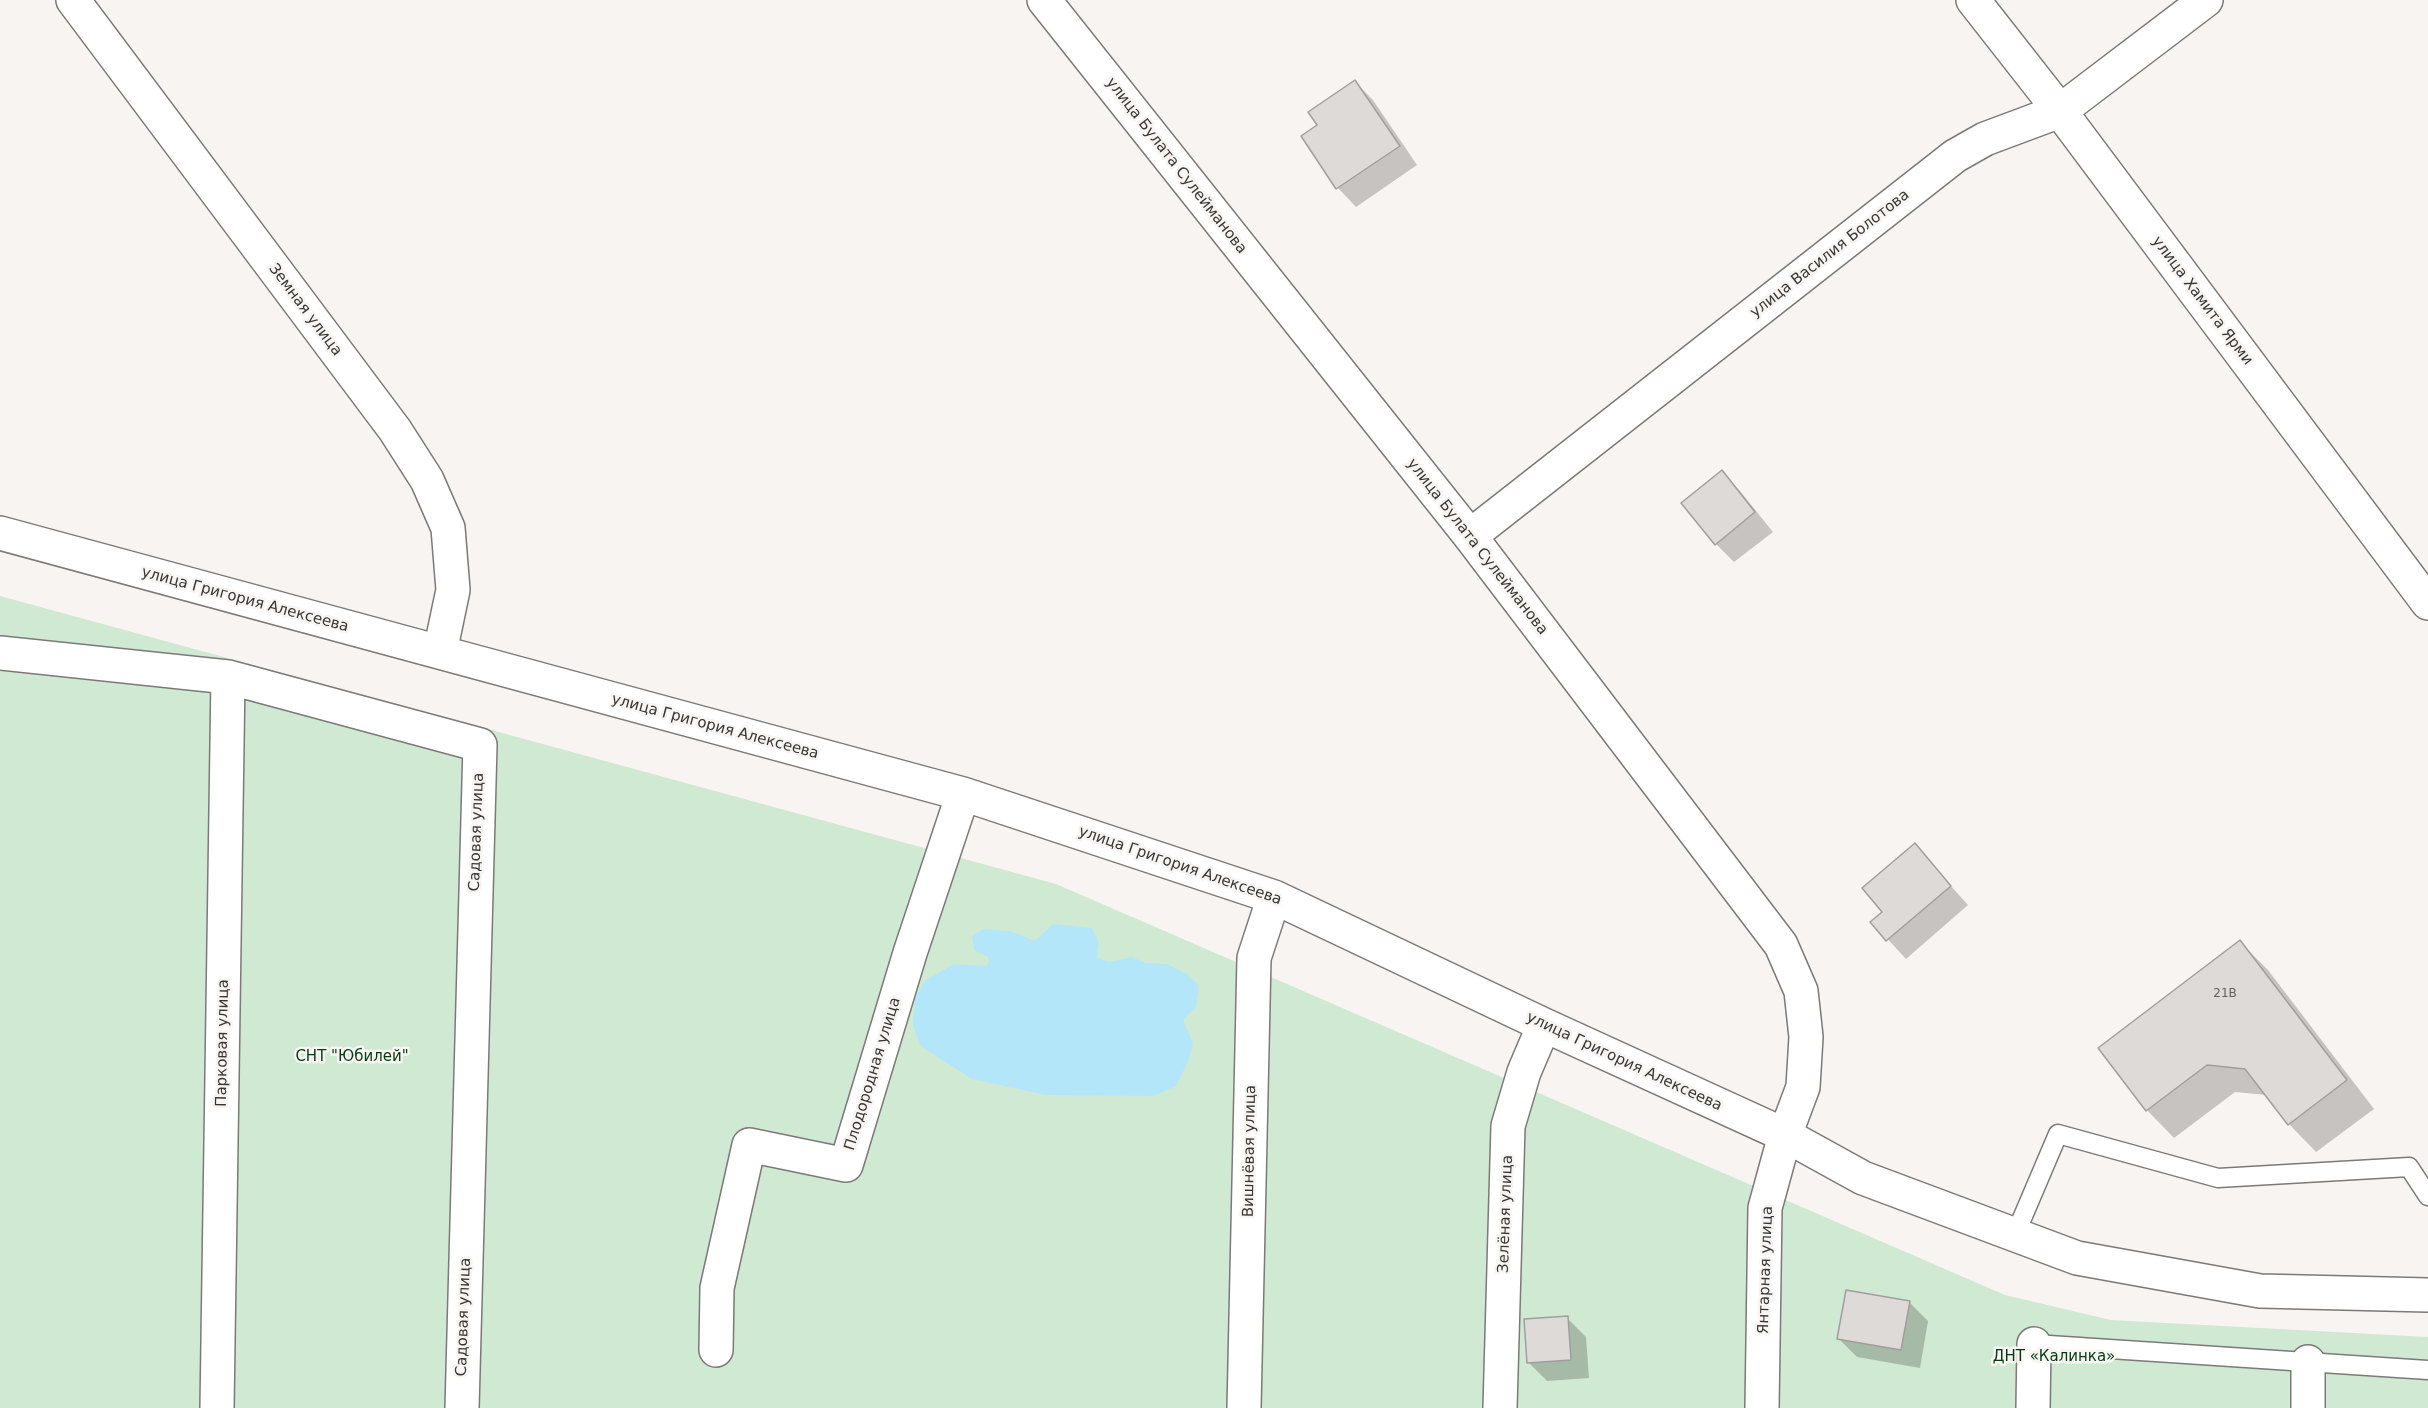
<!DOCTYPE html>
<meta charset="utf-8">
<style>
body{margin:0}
canvas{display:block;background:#f7f4f1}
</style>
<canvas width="2428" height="1408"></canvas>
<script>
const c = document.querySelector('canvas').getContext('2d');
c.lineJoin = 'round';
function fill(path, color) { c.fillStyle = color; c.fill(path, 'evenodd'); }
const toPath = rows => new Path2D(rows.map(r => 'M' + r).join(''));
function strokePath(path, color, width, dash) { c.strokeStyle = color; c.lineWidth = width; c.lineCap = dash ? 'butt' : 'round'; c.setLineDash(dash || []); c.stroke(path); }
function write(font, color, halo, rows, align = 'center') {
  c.font = font + ' "DejaVu Sans",sans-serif'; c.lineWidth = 5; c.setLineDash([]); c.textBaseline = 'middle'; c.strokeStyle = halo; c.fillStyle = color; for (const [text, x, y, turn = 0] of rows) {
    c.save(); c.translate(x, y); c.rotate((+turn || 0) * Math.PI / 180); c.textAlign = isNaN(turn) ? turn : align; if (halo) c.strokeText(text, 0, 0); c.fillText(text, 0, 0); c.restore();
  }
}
const green = toPath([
 [0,596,1056,884,2005,1295,2111,1320,2428,1337,2428,1408,0,1408]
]);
const water = toPath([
 [1053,924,1092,928,1099,942,1097,958,1109,962,1132,957,1146,963,1167,964,1187,974,1199,986,1196,1007,1183,1020,1193,1043,1189,1059,1176,1086,1154,1096,1046,1095,972,1079,921,1046,913,1026,915,997,926,980,954,964,986,966,989,962,988,957,974,950,972,936,984,929,1010,931,1035,941]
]);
const shadow = toPath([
 [1355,82,1373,100,1417,165,1356,207,1338,188,1303,137,1319,126],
 [1722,472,1740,491,1773,532,1734,562,1716,544],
 [1914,845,1968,905,1906,959,1872,922,1884,912],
 [2240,942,2268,970,2374,1109,2316,1152,2289,1124,2267,1095,2235,1092,2174,1138,2147,1110,2100,1048],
 [1910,1303,1928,1321,1920,1368,1857,1357,1838,1338],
 [1567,1318,1586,1337,1589,1378,1547,1381,1529,1363]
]);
const building = toPath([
 [1355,80,1400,146,1336,189,1301,136,1317,125,1308,112,1355,80],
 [1722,470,1755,512,1715,545,1681,503,1722,470],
 [1915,843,1951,886,1886,941,1870,922,1882,912,1862,888,1915,843],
 [2240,940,2347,1080,2288,1125,2245,1069,2207,1065,2146,1111,2098,1048,2240,940],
 [1846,1290,1910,1301,1901,1350,1837,1339,1846,1290],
 [1568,1316,1571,1360,1527,1363,1524,1319,1568,1316]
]);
const lane = toPath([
 [2015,1235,2058,1134,2218,1178,2409,1167,2428,1196],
 [2034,1344,2428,1370]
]);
const street = toPath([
 [73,0,395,430,427,480,448,528,453,590,440,652],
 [1044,0,1470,536,1781,945,1801,991,1806,1037,1803,1087,1785,1135,1765,1208,1762,1408],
 [1973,0,2060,111,2428,603],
 [0,533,963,794,1274,897,1544,1025,1785,1135,1863,1178,2077,1258,2260,1291,2428,1295],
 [1470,536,1955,156,1985,139,2060,111,2206,0],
 [0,653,228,677,480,745,462,1408],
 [716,1350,717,1288,749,1145,846,1165,910,953,963,794],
 [217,1408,228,677],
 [1244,1408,1254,958,1274,897],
 [1500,1408,1508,1126,1524,1072,1544,1025],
 [2033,1408,2034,1344],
 [2308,1408,2308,1362]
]);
const numberNames = [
 ["21В",2225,994]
];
const streetNames = [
 ["улица Булата Сулейманова",1176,166,52],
 ["улица Василия Болотова",1830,254,-38],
 ["улица Хамита Ярми",2202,301,53],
 ["Земная улица",305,310,53],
 ["улица Булата Сулейманова",1477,547,52],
 ["улица Григория Алексеева",245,600,15],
 ["улица Григория Алексеева",715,727,15],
 ["Садовая улица",477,832,-88],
 ["улица Григория Алексеева",1180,866,19],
 ["Парковая улица",223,1043,-89],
 ["улица Григория Алексеева",1624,1062,25],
 ["Плодородная улица",873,1074,-73],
 ["Вишнёвая улица",1250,1151,-89],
 ["Зелёная улица",1506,1214,-88],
 ["Янтарная улица",1766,1270,-88],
 ["Садовая улица",464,1317,-88]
];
const parkNames = [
 ["СНТ \"Юбилей\"",352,1057],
 ["ДНТ «Калинка»",2054,1357]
];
fill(green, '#d0e9d2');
fill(water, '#b4e6fa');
fill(shadow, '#0003');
fill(building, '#dedad8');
strokePath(building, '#a29e9d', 1.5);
strokePath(lane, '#7c7977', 21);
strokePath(street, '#7c7977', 36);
strokePath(lane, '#fff', 18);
strokePath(street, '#fff', 33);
write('12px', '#615f5e', null, numberNames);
write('15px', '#373635', '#f7f4f1', streetNames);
write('15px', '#003a10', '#f7f4f1', parkNames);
</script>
